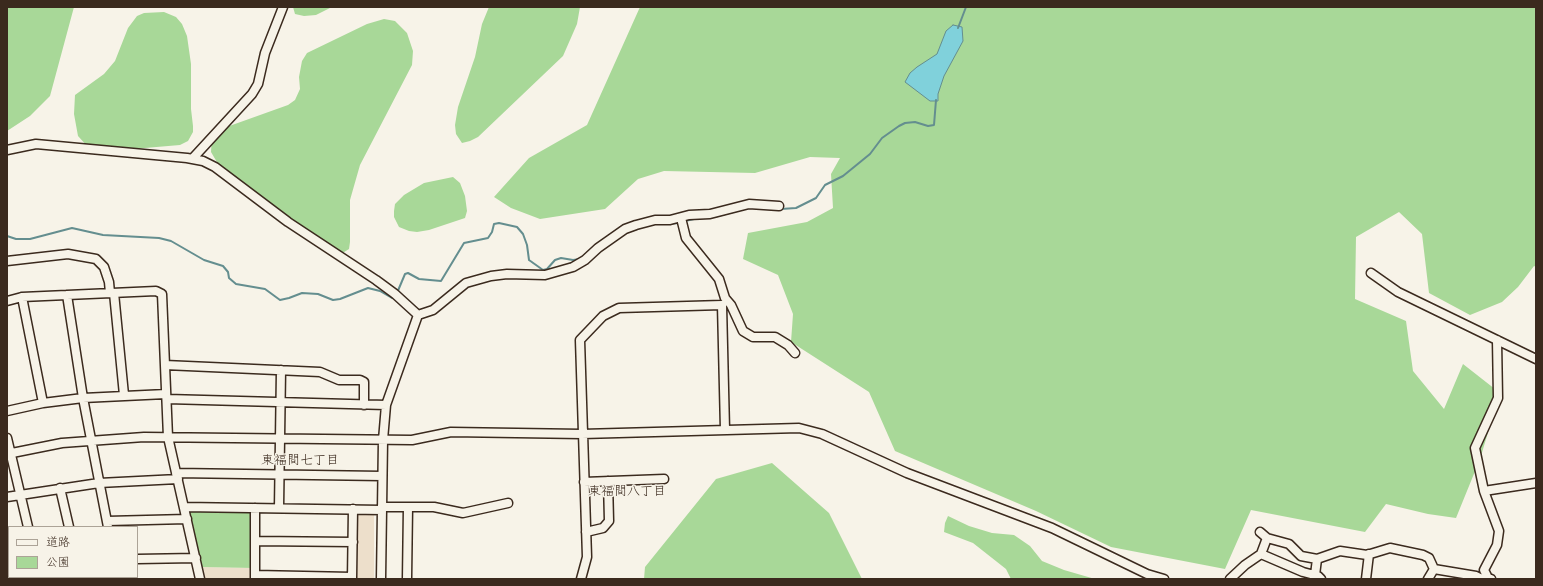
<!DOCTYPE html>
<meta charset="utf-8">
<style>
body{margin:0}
#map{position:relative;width:1543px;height:586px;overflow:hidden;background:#f7f3e8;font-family:Kalam,"Klee One",sans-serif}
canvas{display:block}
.frame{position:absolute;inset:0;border:8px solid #3b2a1e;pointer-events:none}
.legend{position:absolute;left:8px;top:526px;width:130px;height:52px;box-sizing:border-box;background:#f7f3e8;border:1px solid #aca397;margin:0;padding:5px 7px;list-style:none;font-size:12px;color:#3b2a1e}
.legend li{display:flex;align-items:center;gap:8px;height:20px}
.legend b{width:20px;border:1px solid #aca397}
</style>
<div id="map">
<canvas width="1543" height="586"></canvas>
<div class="frame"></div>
<ul class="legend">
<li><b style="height:5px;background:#f7f3e8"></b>道路</li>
<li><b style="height:11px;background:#a8d898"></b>公園</li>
</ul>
</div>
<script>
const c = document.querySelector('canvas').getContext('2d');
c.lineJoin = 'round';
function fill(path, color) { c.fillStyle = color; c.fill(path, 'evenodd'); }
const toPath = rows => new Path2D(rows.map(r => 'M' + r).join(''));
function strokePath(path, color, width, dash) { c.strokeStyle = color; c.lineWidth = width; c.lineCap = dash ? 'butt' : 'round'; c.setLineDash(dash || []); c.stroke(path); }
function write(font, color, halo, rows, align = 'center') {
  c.font = font + ' Kalam,"Klee One",sans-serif'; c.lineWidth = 3; c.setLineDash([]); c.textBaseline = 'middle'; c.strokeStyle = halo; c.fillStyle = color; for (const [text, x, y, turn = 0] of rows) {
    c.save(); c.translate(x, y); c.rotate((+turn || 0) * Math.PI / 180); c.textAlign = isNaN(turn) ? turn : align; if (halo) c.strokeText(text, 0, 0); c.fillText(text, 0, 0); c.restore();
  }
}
const built = toPath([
 [357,513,374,513,374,579,355,579],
 [202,567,253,568,253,579,204,579]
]);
const green = toPath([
 [7,7,74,7,50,96,30,116,7,131],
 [293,7,332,7,316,15,304,16,295,14],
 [489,7,580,7,577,24,563,56,478,137,470,141,462,143,456,134,455,125,458,107,475,57,482,24],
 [640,7,1536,7,1536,267,1534,266,1518,287,1502,302,1470,315,1429,293,1422,234,1399,212,1356,237,1355,299,1406,321,1413,371,1444,409,1463,364,1500,393,1480,459,1456,518,1428,514,1386,504,1365,532,1251,510,1225,569,1111,547,1036,511,895,451,869,392,791,342,793,314,778,275,743,259,748,233,807,222,833,208,831,174,840,158,810,157,755,173,664,171,638,179,605,209,540,219,511,208,494,197,529,158,587,125],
 [164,12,176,17,182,24,187,36,191,64,191,109,193,126,193,132,188,141,180,145,133,149,88,147,78,136,74,114,75,95,104,74,115,61,128,28,137,16,144,13],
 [384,19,395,21,407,33,413,51,412,65,360,165,350,200,350,242,349,249,341,254,336,255,221,169,211,152,212,136,221,129,288,105,295,100,300,89,299,77,302,61,307,53,367,24],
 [453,177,460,183,465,196,467,211,465,218,429,230,417,232,409,231,399,227,394,217,394,211,395,204,404,195,424,183],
 [772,463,829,513,862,579,644,579,645,567,716,479],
 [192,510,251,511,253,514,253,568,202,567,190,512],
 [948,516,969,526,992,533,1014,535,1030,546,1042,561,1064,570,1095,579,1011,579,1006,569,973,543,944,532,945,523]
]);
const water = toPath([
 [953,25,962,27,963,41,944,76,938,94,938,101,930,101,905,82,910,73,917,67,937,54,946,31,953,25]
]);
const stream = toPath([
 [958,28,966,7],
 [781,209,796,208,816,198,825,185,843,176,870,154,882,138,899,126,905,123,915,122,928,126,934,125,936,100],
 [714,217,737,211],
 [685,221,694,219],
 [659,224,681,223],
 [631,231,645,226],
 [7,236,16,239,30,239,72,228,103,235,159,238,171,241,204,260,223,266,228,272,229,278,236,284,265,289,280,300,289,298,302,293,318,294,333,300,340,299,368,288,380,291,392,298,393,296],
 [397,293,405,274,408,273,419,279,441,281,464,243,488,238,492,232,494,224,499,223,517,227,523,234,527,245,529,260,543,270,547,269,555,260,561,258,573,260,580,259,586,254]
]);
const minor = toPath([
 [7,150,36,144,187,158,203,161,215,167,288,222,376,280,395,294,418,315],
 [193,158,252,94,258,84,265,53,283,7],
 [681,218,686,238,719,279,725,298,731,305,743,331,753,337,775,337,788,345,795,353],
 [7,261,68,254,96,259,104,267,109,282,110,293],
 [1371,273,1398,292,1536,359],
 [114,293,124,395],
 [67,295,83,398,108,527],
 [22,297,43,403],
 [7,301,22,297,67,295,156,291,162,294,168,437,200,579],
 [165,365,320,372,339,380,360,380,364,382,364,405],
 [167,399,386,405],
 [7,411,43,403,83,398,166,394],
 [7,438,28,527],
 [7,454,62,443,144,437,412,440,451,432,582,434,799,428,822,434,907,473,1052,528,1147,574,1164,579],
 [176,473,382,476],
 [584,482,664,479],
 [60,488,69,527],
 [1484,491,1536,483],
 [7,497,99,483,178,479],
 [184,507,382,510],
 [382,507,434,507,463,513,508,503],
 [255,508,255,579],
 [279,508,281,370],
 [107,521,187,519],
 [586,532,603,528,609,521,608,481],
 [1260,532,1267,538,1289,544,1301,556,1317,559,1340,551,1367,555,1390,548,1423,555,1429,558,1434,569,1476,576,1482,579],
 [255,541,353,542],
 [1261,554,1303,572,1318,576,1321,579],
 [137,559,196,558],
 [255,575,352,577],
 [1315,575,1317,559],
 [39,577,39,579],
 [79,577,80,579],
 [352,579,353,509],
 [381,579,383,440,386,405,418,315,433,310,466,283,491,276,507,274,545,275,573,267,585,260,598,248,625,229,636,225,655,220,670,220,689,215,710,214,749,204,779,206],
 [407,579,408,507],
 [581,579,587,557,580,340,603,316,619,308,722,305,725,430],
 [1230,579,1245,565,1261,554,1267,538],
 [1366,579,1369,554],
 [1428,579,1434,569],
 [1491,579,1488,578,1484,570,1497,545,1499,531,1484,491,1475,448,1498,398,1497,340]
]);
const neighbourhoodNames = [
 ["東福間七丁目",300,462],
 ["東福間八丁目",627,493]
];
fill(built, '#eddfcb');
fill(green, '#a8d898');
fill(water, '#80d1db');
strokePath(water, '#648e8f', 1);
strokePath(stream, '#648e8f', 2);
strokePath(minor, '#3b2a1e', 11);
strokePath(minor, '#f7f3e8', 8);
write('13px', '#3b2a1e', '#f7f3e8', neighbourhoodNames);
</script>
